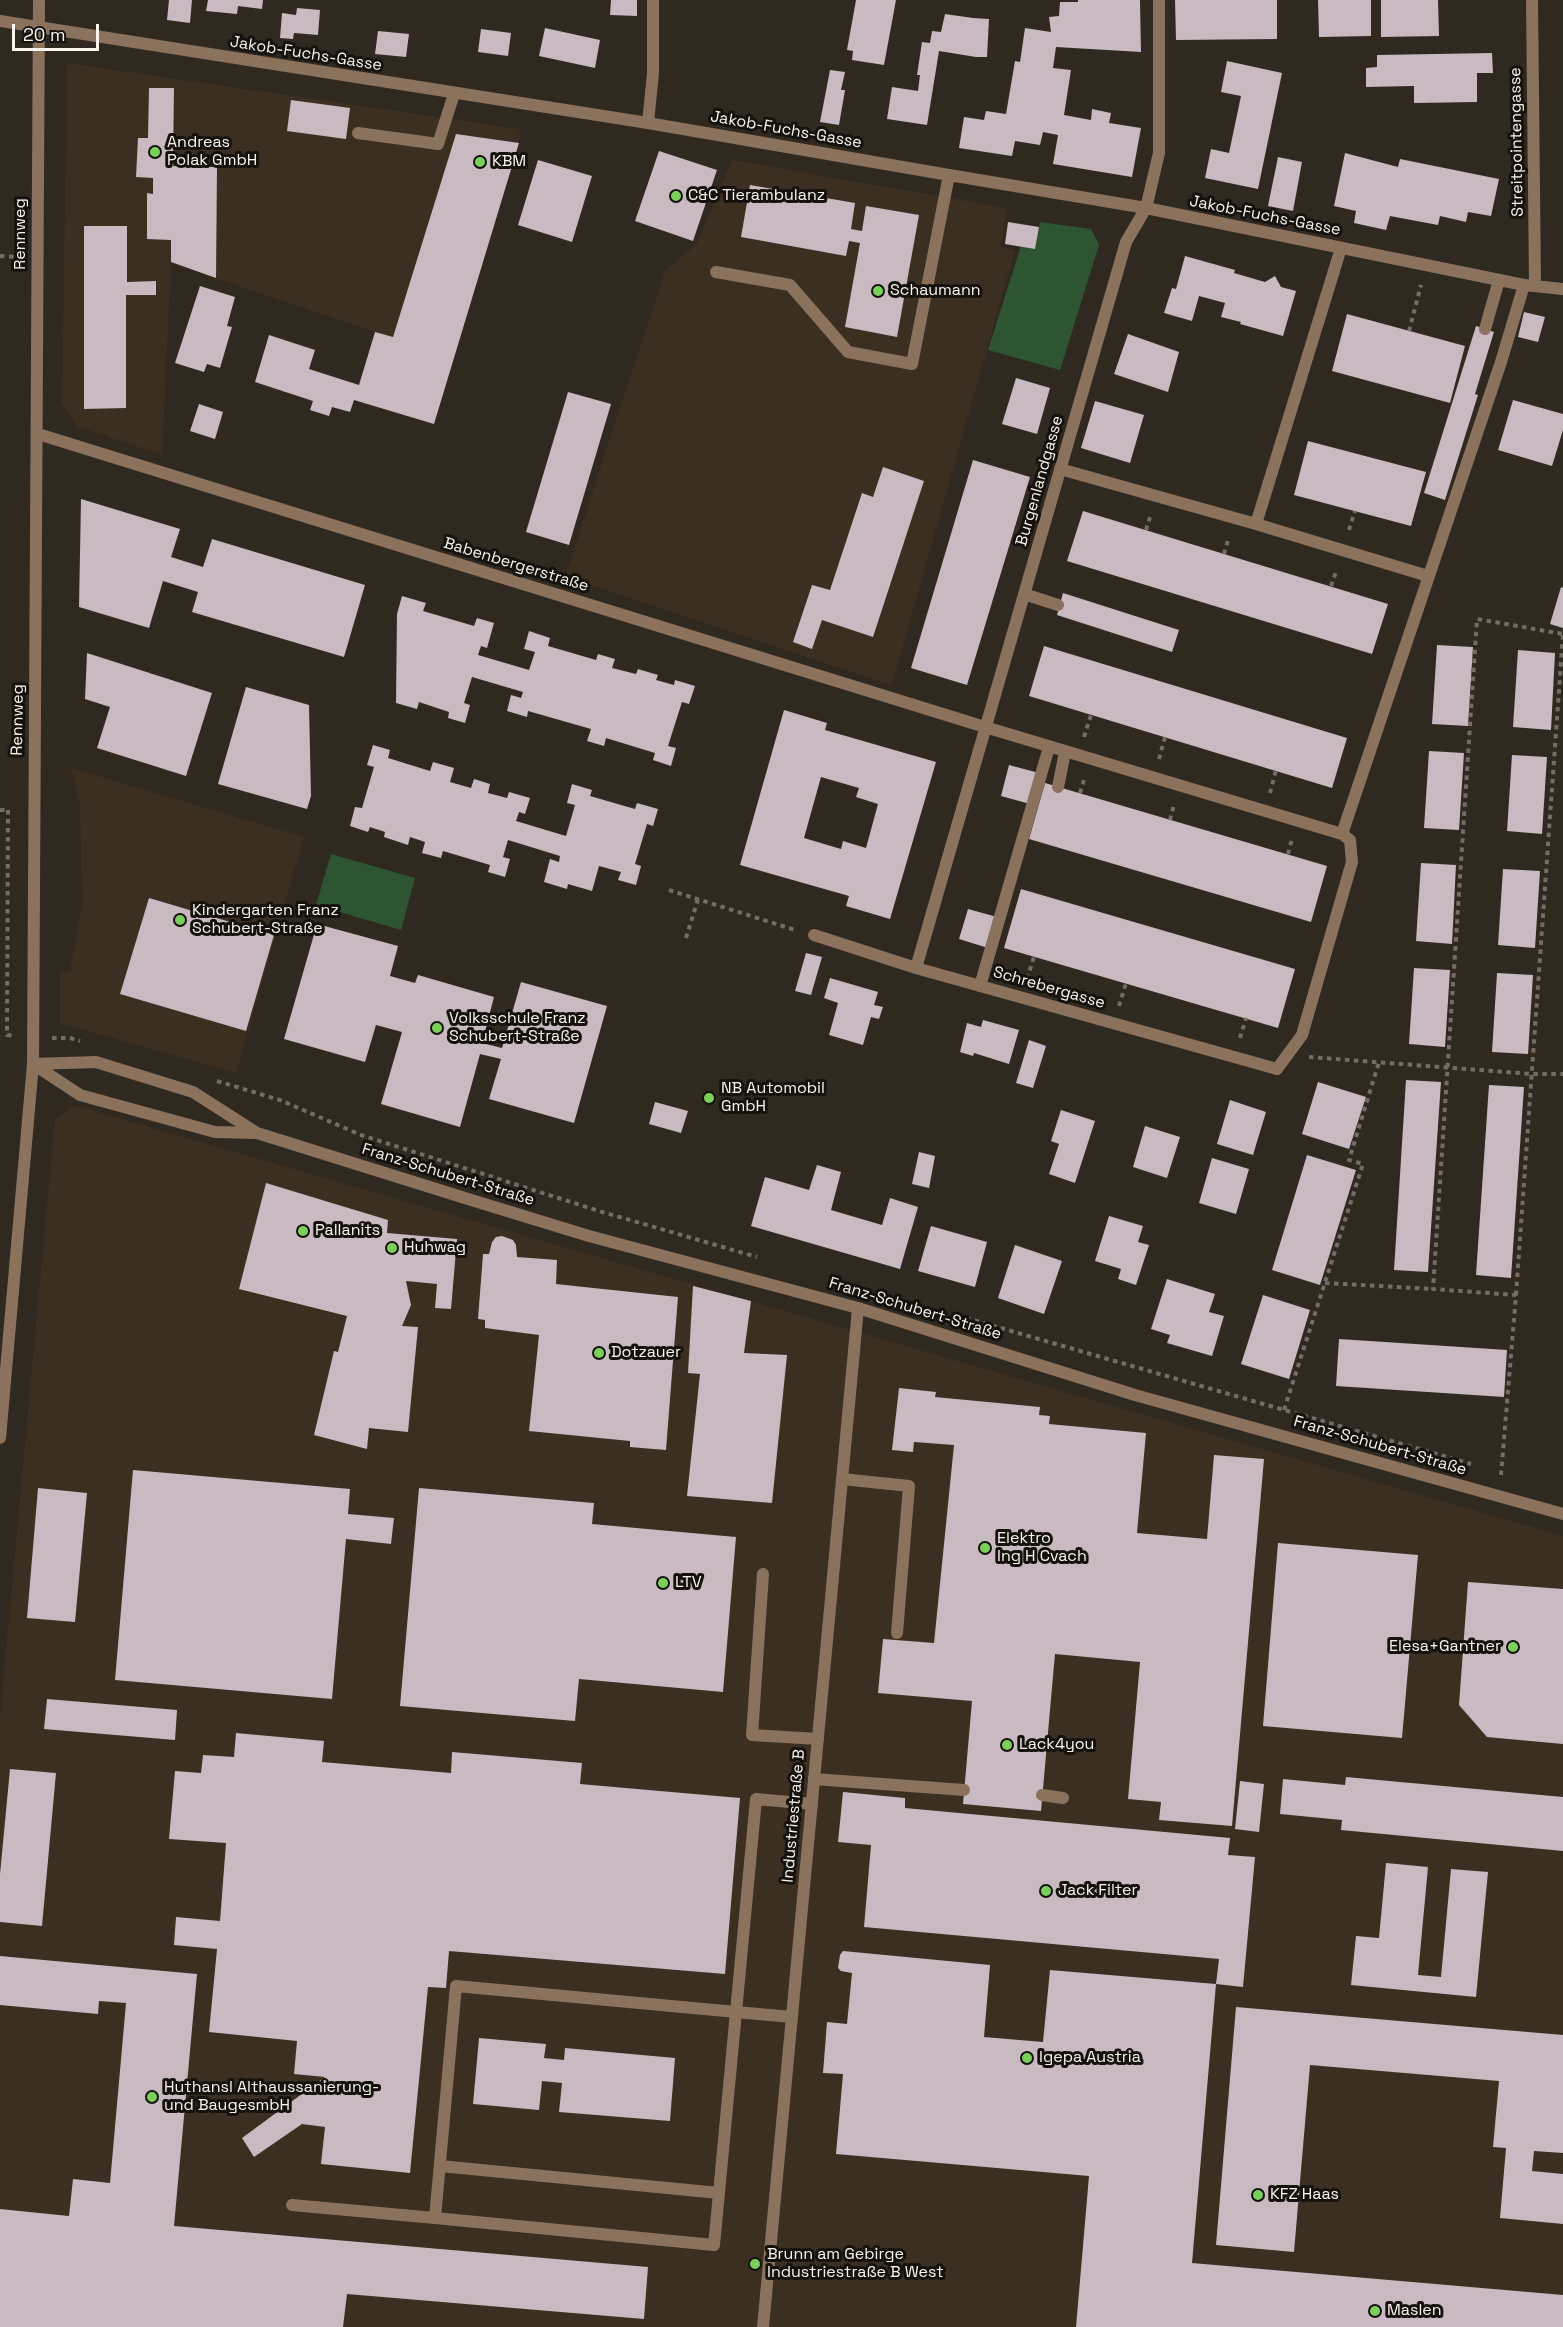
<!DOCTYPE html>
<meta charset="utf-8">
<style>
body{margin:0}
#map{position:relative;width:1563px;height:2327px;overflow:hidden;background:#302920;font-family:"Space Grotesk",sans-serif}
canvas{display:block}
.scale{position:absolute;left:12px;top:24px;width:87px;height:27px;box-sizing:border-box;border:3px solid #f9f4ee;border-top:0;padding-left:8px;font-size:18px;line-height:21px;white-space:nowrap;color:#f9f4ee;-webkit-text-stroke:4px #15120e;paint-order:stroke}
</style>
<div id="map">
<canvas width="1563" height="2327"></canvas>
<div class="scale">20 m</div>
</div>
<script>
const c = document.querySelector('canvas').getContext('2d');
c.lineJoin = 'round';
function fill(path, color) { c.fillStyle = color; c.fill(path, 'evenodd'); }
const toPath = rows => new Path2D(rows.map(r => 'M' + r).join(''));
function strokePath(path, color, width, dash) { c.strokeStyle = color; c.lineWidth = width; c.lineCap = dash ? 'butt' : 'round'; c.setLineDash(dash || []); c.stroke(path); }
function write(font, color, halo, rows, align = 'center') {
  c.font = font + ' "Space Grotesk",sans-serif'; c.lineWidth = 6; c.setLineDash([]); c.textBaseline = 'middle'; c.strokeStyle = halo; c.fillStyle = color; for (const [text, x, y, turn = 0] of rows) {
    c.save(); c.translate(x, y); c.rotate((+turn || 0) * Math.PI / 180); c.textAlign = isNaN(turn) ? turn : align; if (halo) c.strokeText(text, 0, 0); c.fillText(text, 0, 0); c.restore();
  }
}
const built = toPath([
 [67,63,520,129,519,143,434,424,355,400,375,332,171,263,162,455,76,426,62,403],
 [732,160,1007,208,1001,248,1015,250,892,685,565,576,665,271,697,243],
 [71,768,304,837,236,1073,60,1023,60,975,70,971,82,903,80,804],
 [76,1106,1563,1536,1563,2327,0,2327,0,1715,55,1119]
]);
const green = toPath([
 [1040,222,1091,229,1099,245,1060,370,988,350,1021,246,1035,249],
 [331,854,415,878,401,930,316,905]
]);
const building = toPath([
 [169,0,192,0,190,23,167,20],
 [208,0,263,0,262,9,238,6,237,14,206,11],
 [611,0,637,0,637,16,610,15],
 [856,0,896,0,884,65,852,60,853,51,847,50],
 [1078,0,1140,0,1141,52,1056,47,1053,68,1071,70,1064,115,1091,120,1092,109,1111,113,1109,123,1141,128,1132,177,1053,164,1058,135,1043,132,1040,145,1015,141,1012,156,959,148,964,117,984,120,986,111,1006,114,1015,61,1020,62,1025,28,1051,32,1049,17,1059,16,1060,2,1078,2],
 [1175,0,1277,0,1277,39,1176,40],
 [1318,0,1371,0,1371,36,1319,37],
 [1381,0,1438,0,1439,36,1381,37],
 [297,8,320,10,318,35,294,33,293,39,280,38,282,13,296,15],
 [945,14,973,18,989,19,987,57,976,57,939,51,927,125,887,119,892,87,918,91,920,75,917,75,922,42,930,43,932,31,941,32],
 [545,28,600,40,595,68,539,56],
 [481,29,511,33,508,56,478,52],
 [378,31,409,34,406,57,375,54],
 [1492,53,1493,73,1477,73,1477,102,1414,103,1414,86,1366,87,1366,68,1377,67,1377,55],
 [1227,61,1282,73,1258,189,1205,178,1211,149,1229,153,1241,96,1221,92],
 [830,70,845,72,841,90,845,90,839,125,820,122],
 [149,88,174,88,173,166,217,167,216,278,171,262,171,240,147,239,147,193,153,194,153,178,136,177,138,138,148,138],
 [291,100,350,108,346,139,287,131],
 [456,134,519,143,434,424,354,400,350,412,332,407,329,416,310,410,313,401,255,382,269,335,315,350,309,369,359,385,375,332,393,337],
 [659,151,717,170,693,241,635,221],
 [1345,153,1398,167,1400,159,1499,179,1491,216,1468,212,1466,222,1440,216,1438,225,1390,216,1386,230,1354,223,1356,211,1334,206],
 [1278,157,1302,162,1293,211,1268,206],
 [538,160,592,176,572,242,518,225],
 [750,185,855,203,851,229,862,231,866,206,919,215,897,337,845,327,860,243,849,241,846,256,741,237],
 [1008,222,1039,227,1035,249,1005,244],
 [84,226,127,226,127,282,156,281,156,295,126,295,126,408,84,409],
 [1185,256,1235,270,1234,273,1265,282,1275,276,1281,287,1296,291,1283,336,1240,324,1241,322,1221,317,1225,303,1199,296,1192,321,1164,313,1172,288,1176,289],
 [200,286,235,297,227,326,232,327,220,368,207,364,204,372,175,363],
 [1524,312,1545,317,1538,342,1518,337],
 [1347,314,1465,346,1450,403,1332,371],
 [1476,326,1494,332,1475,394,1478,395,1445,500,1424,493],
 [1128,334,1179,352,1168,392,1114,374],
 [1016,378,1050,388,1037,434,1002,424],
 [568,392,611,404,569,545,526,532],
 [1513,400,1563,414,1563,430,1552,466,1498,450],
 [1095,401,1144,415,1130,463,1081,448],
 [199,404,223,412,215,439,190,431],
 [1308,441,1426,472,1411,526,1294,495],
 [973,460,1030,477,967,685,911,668],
 [883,467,924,481,873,637,822,620,812,649,793,642,812,585,830,590,862,493,873,497],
 [81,499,180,529,171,557,203,567,212,539,365,585,344,657,192,612,198,592,163,581,149,628,79,607],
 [1083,511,1388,604,1372,654,1067,561],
 [1561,587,1563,588,1563,628,1550,624],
 [1063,593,1179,630,1172,652,1057,615],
 [402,596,426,603,423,611,474,626,477,618,494,623,487,648,481,646,478,655,529,670,535,652,524,649,529,631,550,638,548,646,596,660,598,654,615,659,612,668,636,674,638,669,658,675,656,680,674,685,675,680,695,686,689,704,682,702,668,746,676,748,671,766,653,760,655,753,606,738,604,746,587,741,591,729,528,711,527,717,507,711,511,695,521,698,523,692,472,677,464,703,470,705,465,723,448,718,449,712,419,702,417,709,396,703,397,614],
 [1437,645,1473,647,1468,726,1432,724],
 [1044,646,1347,738,1332,788,1029,696],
 [1518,650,1555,653,1551,730,1513,727],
 [87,653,212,693,186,776,97,748,110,707,85,699],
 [246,687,309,705,311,796,307,809,218,784],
 [784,710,827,723,825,730,936,762,890,919,846,906,849,896,740,865],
 [821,777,859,788,856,797,878,804,866,848,843,841,841,849,804,838],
 [373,745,390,750,388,758,430,771,433,762,454,768,450,782,471,788,474,779,490,784,488,793,507,798,509,792,530,798,525,814,519,812,516,821,566,836,575,805,567,803,572,784,592,790,590,796,635,809,637,803,658,809,653,826,647,824,635,864,641,866,636,885,618,880,621,872,599,866,592,891,568,884,567,889,544,882,550,859,559,862,560,856,508,840,503,857,510,859,505,877,488,872,490,865,443,851,441,858,422,853,425,842,410,837,408,845,384,837,385,832,370,827,368,832,350,826,355,807,362,808,374,767,367,765],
 [1429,751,1464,753,1459,830,1424,828],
 [1512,755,1547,757,1542,834,1507,831],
 [1009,765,1039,773,1030,804,1001,796],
 [1045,783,1327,866,1311,922,1029,839],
 [1421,863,1456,865,1452,944,1416,941],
 [1503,869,1540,871,1535,948,1498,945],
 [1021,889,1295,969,1278,1028,1004,948],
 [149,898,274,935,246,1031,120,994],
 [968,909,997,917,988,948,959,939],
 [317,924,398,946,390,976,415,983,418,975,494,997,482,1043,502,1048,521,982,607,1006,574,1123,489,1099,501,1059,480,1054,460,1127,381,1104,402,1032,376,1025,365,1062,284,1039],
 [806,953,822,957,811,995,795,991],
 [1414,968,1450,970,1445,1047,1409,1044],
 [1497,973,1533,975,1528,1054,1492,1052],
 [830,978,878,992,874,1005,883,1007,879,1019,871,1017,863,1045,829,1035,838,1003,824,998],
 [983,1020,1019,1030,1009,1064,974,1053,973,1056,960,1052,967,1023,981,1027],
 [1029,1040,1046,1046,1033,1088,1016,1083],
 [1406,1080,1441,1082,1428,1272,1394,1270],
 [1318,1082,1366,1097,1349,1149,1302,1134],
 [1489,1085,1524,1087,1511,1278,1476,1275],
 [1230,1100,1266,1112,1253,1155,1217,1144],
 [655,1102,688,1111,681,1133,649,1124],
 [1061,1110,1095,1121,1075,1183,1049,1174,1059,1144,1051,1141],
 [1145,1126,1180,1137,1167,1178,1133,1167],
 [919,1152,935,1156,929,1188,912,1184],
 [1307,1155,1356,1170,1320,1285,1272,1270],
 [1212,1158,1249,1169,1236,1214,1199,1203],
 [817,1165,841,1172,831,1210,882,1225,890,1198,918,1207,900,1269,751,1226,765,1177,809,1190],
 [266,1183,388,1220,387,1233,457,1239,451,1309,435,1308,437,1284,406,1281,411,1305,402,1326,418,1327,408,1432,369,1428,367,1449,314,1435,334,1351,338,1352,347,1316,239,1289],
 [1109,1216,1143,1226,1138,1242,1149,1245,1136,1285,1118,1279,1121,1269,1095,1261],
 [931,1226,987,1242,975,1287,918,1271],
 [502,1236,513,1240,516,1245,517,1257,557,1260,556,1284,678,1297,666,1450,630,1447,630,1441,529,1431,539,1335,485,1328,485,1320,478,1319,483,1254,489,1254,492,1242,496,1237],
 [1015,1245,1062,1261,1044,1314,998,1298],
 [1167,1279,1215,1294,1209,1312,1224,1316,1212,1356,1167,1343,1170,1335,1151,1329],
 [693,1286,751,1301,744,1353,787,1355,772,1503,687,1496,700,1374,688,1373],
 [1263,1295,1310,1310,1289,1379,1241,1364],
 [1339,1339,1507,1350,1504,1397,1336,1386],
 [899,1388,936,1392,935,1397,1040,1407,1039,1415,1050,1416,1049,1424,1146,1433,1137,1533,1207,1539,1214,1455,1264,1459,1232,1826,1159,1820,1161,1802,1128,1799,1140,1662,1055,1654,1041,1811,963,1804,972,1701,878,1693,883,1639,934,1643,954,1445,914,1442,913,1452,892,1450],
 [133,1470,350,1489,348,1514,394,1518,391,1544,346,1539,332,1699,115,1680],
 [38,1488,87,1493,75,1622,27,1618],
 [419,1488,594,1503,592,1524,736,1537,723,1692,579,1679,575,1721,400,1706],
 [1278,1543,1418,1555,1402,1738,1263,1726],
 [1468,1582,1563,1589,1563,1744,1487,1737,1459,1705],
 [47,1699,177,1710,175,1740,44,1729],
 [236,1733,324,1741,322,1762,451,1773,452,1752,582,1763,580,1784,740,1798,725,1974,449,1951,446,1988,428,1987,410,2173,321,2164,325,2127,302,2124,254,2157,242,2138,325,2077,294,2074,297,2041,209,2032,217,1949,174,1945,176,1917,220,1921,226,1843,169,1839,175,1771,201,1773,203,1755,234,1757],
 [10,1769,56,1773,42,1926,0,1922,0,1874],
 [1346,1777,1563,1797,1563,1851,1341,1830,1342,1820,1280,1814,1283,1779,1345,1785],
 [1240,1781,1264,1784,1259,1832,1235,1829],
 [843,1792,905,1798,905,1808,1230,1838,1228,1855,1255,1857,1243,1987,1216,1984,1219,1959,864,1927,871,1845,838,1842],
 [1386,1863,1428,1867,1418,1975,1441,1977,1451,1869,1488,1872,1476,1997,1351,1985,1356,1936,1379,1938],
 [843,1951,990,1965,984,2037,1043,2042,1050,1970,1216,1984,1192,2263,1563,2295,1563,2327,1076,2327,1089,2176,836,2154,843,2074,823,2073,827,2022,847,2024,852,1973,841,1971,838,1968,840,1955],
 [0,1956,197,1974,174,2226,648,2267,644,2319,347,2294,343,2327,0,2327,0,2209,69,2216,73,2179,110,2183,126,2003,99,2001,98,2014,0,2005],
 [1236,2007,1563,2035,1563,2153,1534,2151,1532,2171,1563,2174,1563,2224,1500,2218,1506,2148,1493,2147,1499,2081,1310,2065,1294,2252,1216,2245],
 [479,2038,546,2044,544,2058,564,2060,565,2048,675,2058,670,2121,559,2112,562,2083,542,2081,539,2110,473,2104]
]);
const path = toPath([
 [0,256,17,257],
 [1409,331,1421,285],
 [1146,530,1151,514],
 [1349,530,1355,511],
 [1224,554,1229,537],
 [1331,586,1337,569],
 [1084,737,1091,715],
 [1159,759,1165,737],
 [1080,793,1085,777],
 [1270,793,1276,770],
 [0,810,9,810],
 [8,810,7,1035,15,1036],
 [1170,820,1174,804],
 [1288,854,1292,839],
 [669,890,795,930],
 [686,938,698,899],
 [1027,979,1034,957],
 [1119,1006,1126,983],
 [52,1038,70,1038,80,1041],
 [1240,1038,1246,1018],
 [1309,1057,1532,1074,1563,1074],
 [217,1081,280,1100,361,1135,599,1211,757,1257],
 [1325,1283,1433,1289],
 [1516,1295,1563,634],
 [966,1318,1471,1464],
 [1284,1410,1363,1164,1349,1160,1379,1062],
 [1501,1475,1516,1295,1433,1289,1477,619,1563,634]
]);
const lane = toPath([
 [358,133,438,144,454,94],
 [1341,248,1256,524,1428,576],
 [716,272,790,285,848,352,912,364,949,175],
 [1485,329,1499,280],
 [1060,469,1256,524],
 [1024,594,1058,605],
 [985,727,1342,834,1501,362,1524,285],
 [1058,787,1065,752],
 [980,986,1049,747],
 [1277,1069,1302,1035,1352,862,1350,840,1342,834],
 [842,1479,909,1486,897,1633],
 [763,1574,752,1735,818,1739],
 [814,1779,964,1790],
 [1042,1795,1063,1798],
 [792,2017,736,2012,456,1986,435,2218,714,2245,719,2193,736,2012,756,1799,812,1804],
 [440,2166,719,2193],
 [292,2205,435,2218]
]);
const street = toPath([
 [1532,0,1535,284],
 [0,21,648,123,949,175,1146,208,1524,285,1563,289],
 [648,123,653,73,653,0],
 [38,434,985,727],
 [814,935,916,968,1277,1069],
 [916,968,1126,242,1146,208,1159,153,1159,0],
 [33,1064,96,1062,193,1092,257,1133,468,1199,589,1236,858,1308,1135,1395,1563,1514],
 [33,1064,80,1095,215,1132,257,1133],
 [0,1438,33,1064,39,0],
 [763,2327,858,1308]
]);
const markers = [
 [155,152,6,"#79d158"],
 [480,162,6,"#79d158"],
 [676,196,6,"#79d158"],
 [878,291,6,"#79d158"],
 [180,920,6,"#79d158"],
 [437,1028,6,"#79d158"],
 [709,1098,6,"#79d158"],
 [303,1231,6,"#79d158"],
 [392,1248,6,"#79d158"],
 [599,1353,6,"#79d158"],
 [985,1548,6,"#79d158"],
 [663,1583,6,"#79d158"],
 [1513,1647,6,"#79d158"],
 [1007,1745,6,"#79d158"],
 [1046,1891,6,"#79d158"],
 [1027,2058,6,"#79d158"],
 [152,2097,6,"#79d158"],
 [1258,2195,6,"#79d158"],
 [755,2264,6,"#79d158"],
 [1375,2311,6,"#79d158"]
];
const streetNames = [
 ["Jakob-Fuchs-Gasse",306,54,9],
 ["Jakob-Fuchs-Gasse",786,130,10],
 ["Streitpointengasse",1517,142,-91],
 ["Jakob-Fuchs-Gasse",1265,216,11],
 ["Rennweg",21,234,-90],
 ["Burgenlandgasse",1040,481,-74],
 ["Babenbergerstraße",516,565,17],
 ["Rennweg",18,720,-89],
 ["Schrebergasse",1049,988,16],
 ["Franz-Schubert-Straße",448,1175,17],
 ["Franz-Schubert-Straße",915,1309,17],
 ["Franz-Schubert-Straße",1380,1446,16],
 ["Industriestraße B",794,1816,-85]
];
const poiNames = [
 ["Andreas",167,143],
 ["Polak GmbH",167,161],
 ["KBM",492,162],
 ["C&C Tierambulanz",688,196],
 ["Schaumann",890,291],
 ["Kindergarten Franz",192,911],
 ["Schubert-Straße",192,929],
 ["Volksschule Franz",449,1019],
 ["Schubert-Straße",449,1037],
 ["NB Automobil",721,1089],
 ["GmbH",721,1107],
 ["Pallanits",315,1231],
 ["Huhwag",404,1248],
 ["Dotzauer",611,1353],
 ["Elektro",997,1539],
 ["Ing H Cvach",997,1557],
 ["LTV",675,1583],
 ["Elesa+Gantner",1501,1647,"right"],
 ["Lack4you",1019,1745],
 ["Jack Filter",1058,1891],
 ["Igepa Austria",1039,2058],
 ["Huthansl Althaussanierung-",164,2088],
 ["und BaugesmbH",164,2106],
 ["KFZ Haas",1270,2195],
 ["Brunn am Gebirge",767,2255],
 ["Industriestraße B West",767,2273],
 ["Maslen",1387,2311]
];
fill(built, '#3a2f21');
fill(green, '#2e5532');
fill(building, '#c8bac0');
strokePath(path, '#736d65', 4, [4.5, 4.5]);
strokePath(lane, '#8a725d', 12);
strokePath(street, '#8a725d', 12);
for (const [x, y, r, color] of markers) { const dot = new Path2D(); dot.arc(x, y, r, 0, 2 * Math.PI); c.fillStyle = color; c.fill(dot); strokePath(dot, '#15120e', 2); }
write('16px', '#f9f4ee', '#15120e', streetNames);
write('16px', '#f9f4ee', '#15120e', poiNames, 'left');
</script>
